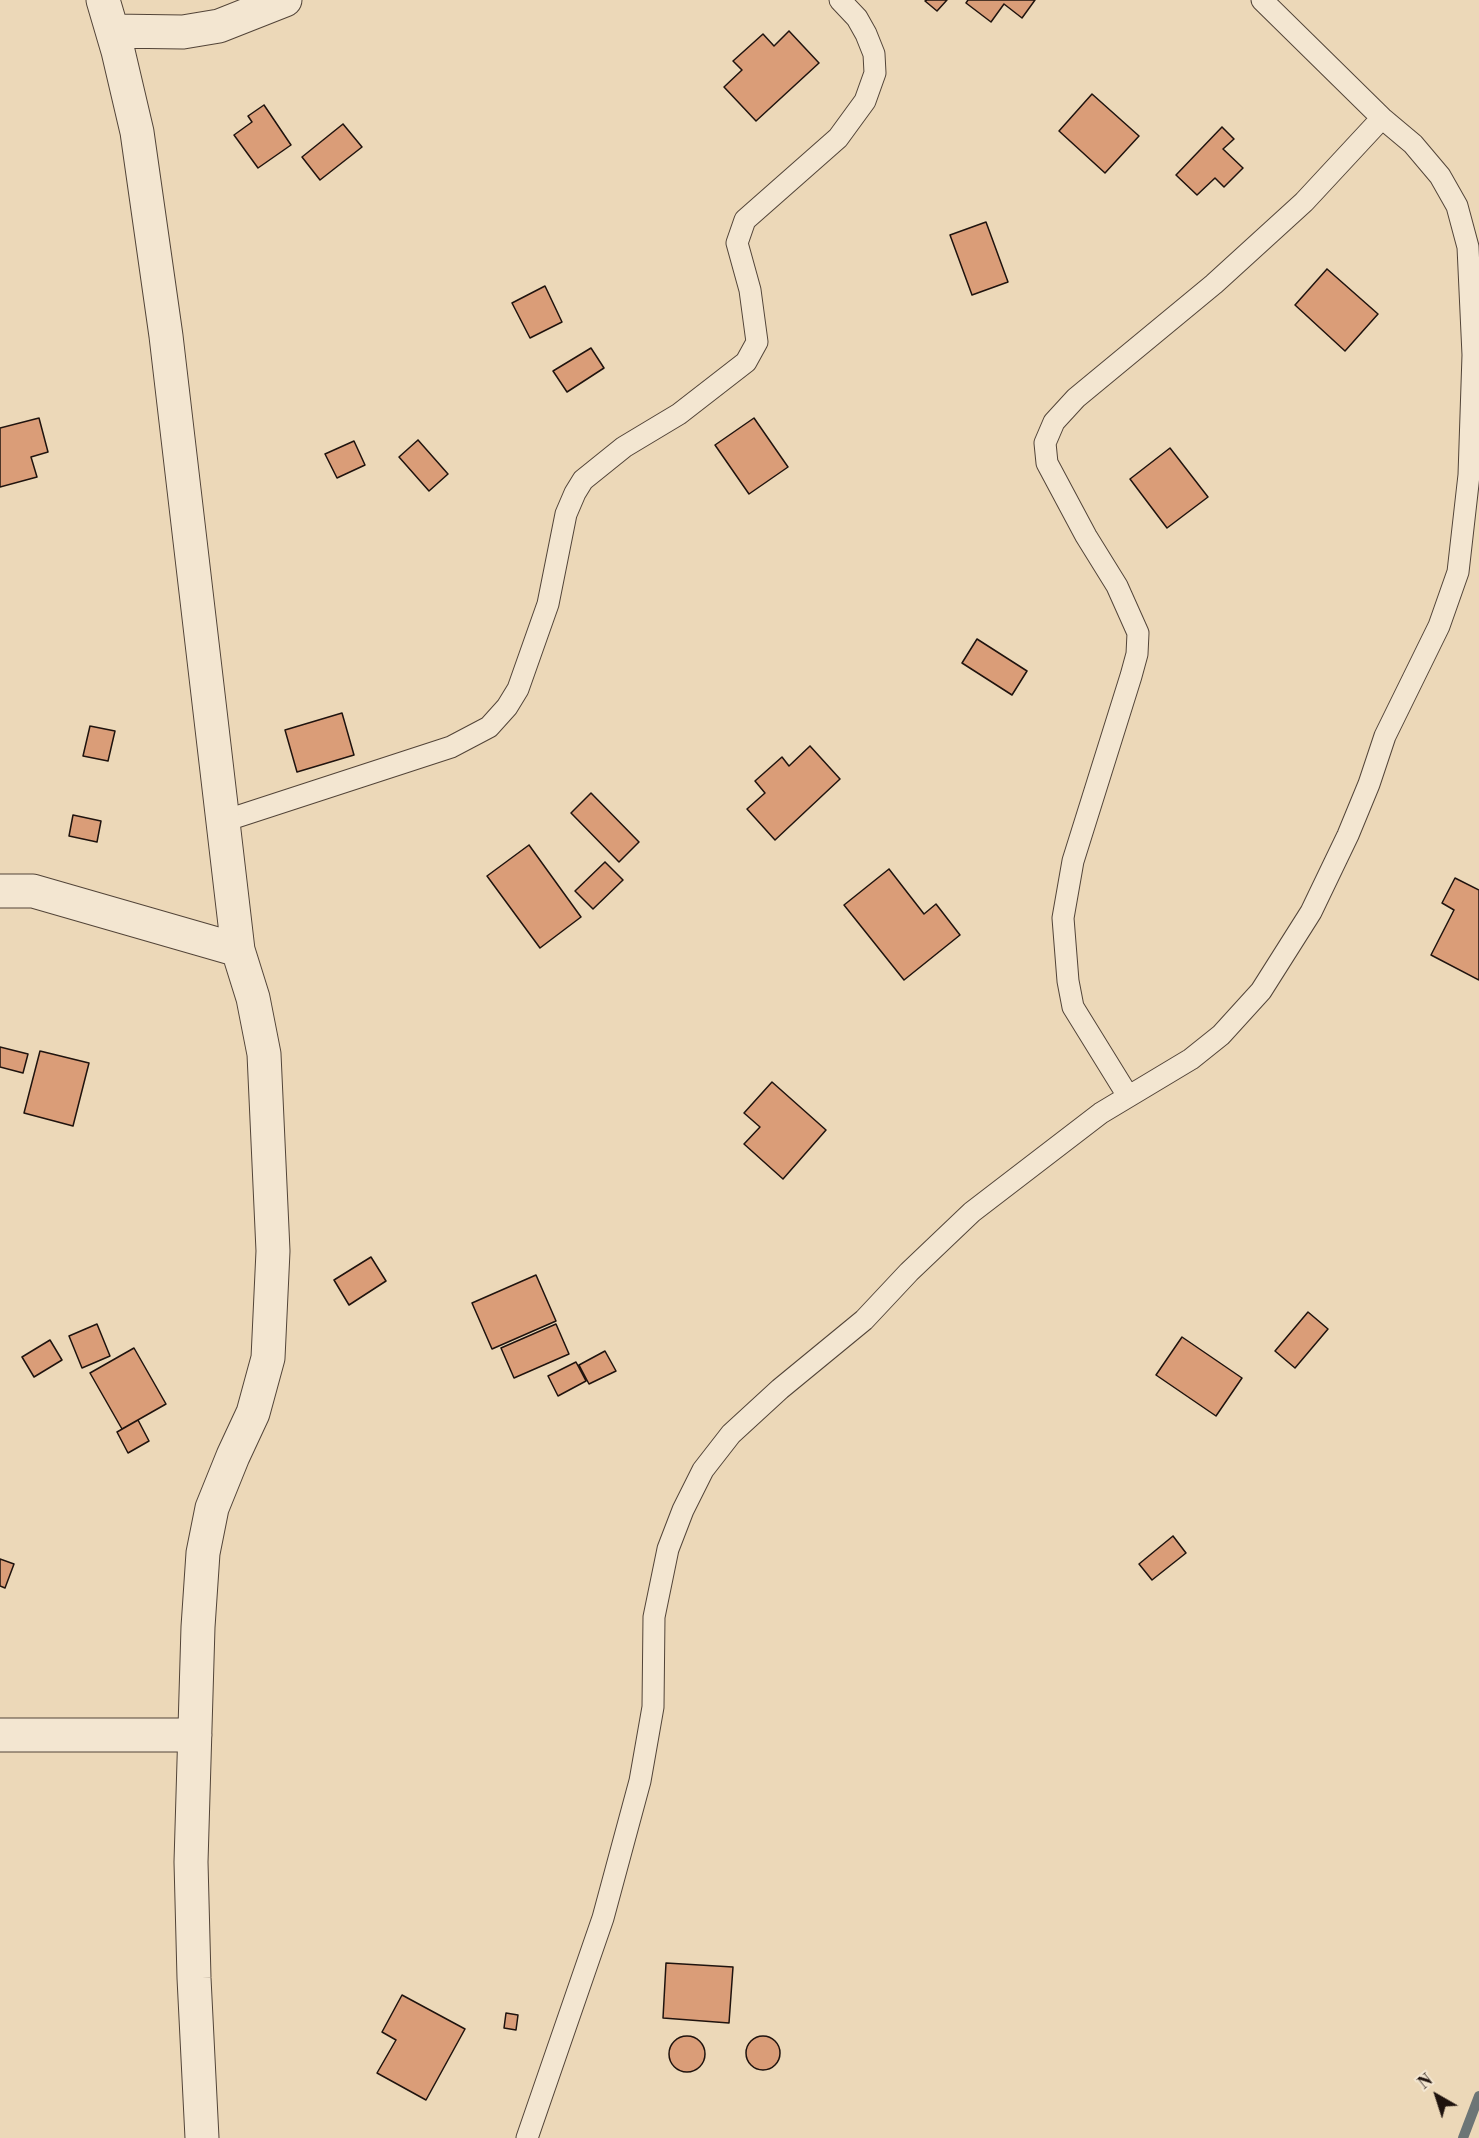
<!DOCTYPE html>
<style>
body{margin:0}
#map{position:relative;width:1479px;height:2138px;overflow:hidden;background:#ecd8b8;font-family:"Libre Bodoni",serif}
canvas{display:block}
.north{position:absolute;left:1407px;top:2066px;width:60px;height:60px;-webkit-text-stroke:4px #f3e6d1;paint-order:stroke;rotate:321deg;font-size:16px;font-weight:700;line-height:24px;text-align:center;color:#1f130e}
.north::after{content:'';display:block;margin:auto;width:21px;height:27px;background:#1f130e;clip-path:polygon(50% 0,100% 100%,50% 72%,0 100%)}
</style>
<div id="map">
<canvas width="1479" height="2138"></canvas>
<div class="north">N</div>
</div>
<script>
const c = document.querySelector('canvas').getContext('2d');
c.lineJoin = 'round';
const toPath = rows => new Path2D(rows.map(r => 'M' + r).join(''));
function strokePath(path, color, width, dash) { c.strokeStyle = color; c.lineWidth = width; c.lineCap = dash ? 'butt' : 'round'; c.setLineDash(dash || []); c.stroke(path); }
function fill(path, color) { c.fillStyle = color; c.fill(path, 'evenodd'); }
const stream = toPath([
 [1463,2138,1479,2096]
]);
const building = toPath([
 [927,0,947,0,937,11,925,1,927,0],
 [968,0,1035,0,1022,18,1004,4,991,22,966,3,968,0],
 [789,31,819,63,756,121,724,87,742,70,733,61,763,34,774,46,789,31],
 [1092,94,1139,136,1105,173,1059,131,1092,94],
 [264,105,291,145,258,168,234,135,252,122,248,116,264,105],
 [343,124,362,147,320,180,302,157,343,124],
 [1222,127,1234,139,1223,149,1243,168,1224,187,1215,178,1197,195,1176,175,1222,127],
 [986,222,1008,282,972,295,950,235,986,222],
 [1327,269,1378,314,1345,351,1295,305,1327,269],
 [545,286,562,322,530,338,512,303,545,286],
 [591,348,604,368,567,392,553,371,591,348],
 [39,418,48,452,31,457,37,477,0,487,0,428,39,418],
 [754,418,788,467,749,494,715,445,754,418],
 [418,440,448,474,429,491,399,457,418,440],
 [354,441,365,465,337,478,325,454,354,441],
 [1170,448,1208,497,1167,528,1130,479,1170,448],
 [977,639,1027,671,1012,695,962,663,977,639],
 [342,713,354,755,297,772,285,730,342,713],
 [90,726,115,731,108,761,83,756,90,726],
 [810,746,840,779,775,840,747,809,765,793,755,781,782,757,789,766,810,746],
 [591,793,639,842,619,862,571,813,591,793],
 [73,815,101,821,97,842,69,836,73,815],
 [529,845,581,917,540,948,487,876,529,845],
 [605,862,623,880,593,909,575,891,605,862],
 [889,869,924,914,936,904,960,935,904,980,844,905,889,869],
 [1455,878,1479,890,1479,980,1431,955,1454,910,1442,903,1455,878],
 [0,1047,28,1054,23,1073,0,1067,0,1047],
 [40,1051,89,1063,73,1126,24,1113,40,1051],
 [772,1082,826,1130,783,1179,744,1144,760,1127,744,1113,772,1082],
 [371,1257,386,1281,349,1305,334,1280,371,1257],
 [536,1275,556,1321,492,1349,472,1303,536,1275],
 [1308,1312,1328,1329,1295,1368,1275,1351,1308,1312],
 [97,1324,110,1356,82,1368,69,1336,97,1324],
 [556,1324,569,1354,514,1378,501,1348,556,1324],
 [1182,1337,1242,1378,1216,1416,1156,1375,1182,1337],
 [50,1340,62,1360,34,1377,22,1357,50,1340],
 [134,1348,166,1404,122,1429,90,1373,134,1348],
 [605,1351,616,1371,589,1384,579,1365,605,1351],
 [576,1362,586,1381,558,1396,548,1376,576,1362],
 [138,1420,149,1441,128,1453,117,1432,138,1420],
 [1173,1536,1186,1553,1152,1580,1139,1564,1173,1536],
 [0,1559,14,1564,5,1588,0,1586,0,1559],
 [666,1963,733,1967,729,2023,663,2018,666,1963],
 [402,1995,465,2029,426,2100,377,2073,396,2040,382,2032,402,1995],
 [506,2013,518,2015,516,2030,504,2028,506,2013],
 '669 2054a18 18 0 1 1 36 0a18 18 0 1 1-36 0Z',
 '746 2053a17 17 0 1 1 34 0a17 17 0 1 1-34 0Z'
]);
const service = toPath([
 [224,821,451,747,489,727,507,707,518,689,548,604,566,514,575,493,583,480,624,447,679,414,746,362,757,342,750,290,737,243,745,220,838,138,865,101,875,73,874,54,866,34,857,18,840,0],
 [1128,1096,1073,1007,1068,981,1063,918,1073,861,1131,676,1137,654,1138,633,1117,586,1086,536,1047,463,1045,443,1054,422,1076,398,1214,284,1304,202,1382,118],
 [527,2138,603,1918,640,1781,653,1707,654,1617,668,1549,683,1510,703,1470,731,1434,780,1389,864,1320,909,1272,972,1212,1101,1113,1191,1059,1221,1035,1261,991,1311,912,1348,835,1369,784,1385,736,1439,626,1458,572,1469,475,1473,355,1468,247,1457,206,1440,176,1413,144,1382,118,1262,0]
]);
const minor = toPath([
 [103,0,118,51,137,132,166,336,238,950,253,998,264,1054,273,1251,268,1358,253,1413,233,1456,212,1508,203,1553,198,1627,191,1862,194,1978,202,2138],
 [113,31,183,32,219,26,285,0],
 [0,891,33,891,238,950],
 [0,1735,195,1735]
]);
strokePath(stream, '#6c7576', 10);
fill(building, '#da9d78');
strokePath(building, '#1f130e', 1.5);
strokePath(service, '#524438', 23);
strokePath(minor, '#524438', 35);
strokePath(service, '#f3e6d1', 21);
strokePath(minor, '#f3e6d1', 33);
</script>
